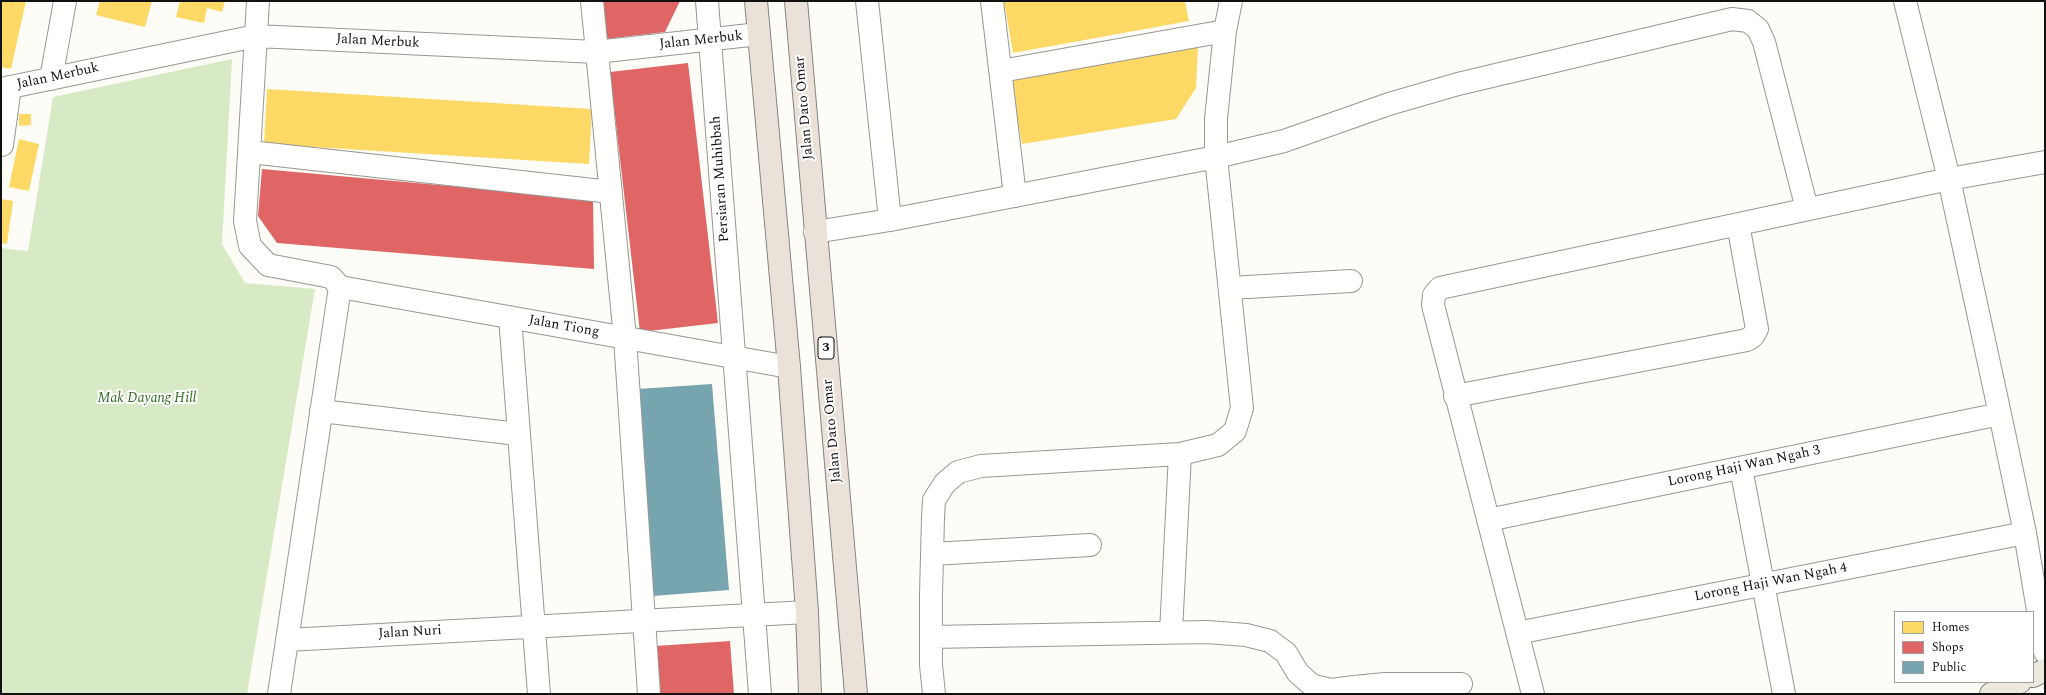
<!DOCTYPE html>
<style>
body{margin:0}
#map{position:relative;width:2046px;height:695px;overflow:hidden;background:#fdfcf7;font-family:Spectral,serif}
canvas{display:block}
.frame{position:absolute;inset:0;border:2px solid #111;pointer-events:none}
.legend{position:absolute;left:1894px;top:611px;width:140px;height:72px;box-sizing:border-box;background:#fff;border:1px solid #a0a0a0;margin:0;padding:5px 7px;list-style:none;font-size:12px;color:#111}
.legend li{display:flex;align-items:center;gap:8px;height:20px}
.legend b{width:20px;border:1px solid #a0a0a0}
</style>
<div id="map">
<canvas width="2046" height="695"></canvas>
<div class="frame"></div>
<ul class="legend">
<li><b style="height:11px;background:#ffd966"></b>Homes</li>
<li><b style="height:11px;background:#e06666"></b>Shops</li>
<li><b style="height:11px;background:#76a5af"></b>Public</li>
</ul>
</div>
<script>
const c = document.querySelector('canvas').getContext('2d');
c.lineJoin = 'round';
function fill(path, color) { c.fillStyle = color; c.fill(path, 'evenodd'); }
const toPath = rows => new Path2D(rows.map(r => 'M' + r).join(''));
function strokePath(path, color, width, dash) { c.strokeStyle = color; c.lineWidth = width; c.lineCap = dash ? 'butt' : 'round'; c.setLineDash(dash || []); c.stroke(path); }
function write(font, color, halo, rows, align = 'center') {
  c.font = font + ' Spectral,serif'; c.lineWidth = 4; c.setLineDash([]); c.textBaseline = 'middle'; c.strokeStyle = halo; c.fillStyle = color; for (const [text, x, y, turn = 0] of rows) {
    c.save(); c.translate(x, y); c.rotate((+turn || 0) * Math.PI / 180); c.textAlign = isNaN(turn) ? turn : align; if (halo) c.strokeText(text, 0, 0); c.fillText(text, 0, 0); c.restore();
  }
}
const forest = toPath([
 [232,59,222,244,245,283,315,289,247,694,1,694,1,248,28,251,53,97]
]);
const homes = toPath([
 [1,1,26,1,11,69,1,67],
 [100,1,152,1,145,27,96,15],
 [180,1,225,1,222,12,207,8,204,23,176,17],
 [1004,1,1185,1,1189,21,1013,53],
 [1198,46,1196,88,1176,119,1022,144,1010,78],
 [267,89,592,109,589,164,264,144],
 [19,114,31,114,31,125,19,126],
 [19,139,39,144,29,191,9,187],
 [1,199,13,201,7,244,1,243]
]);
const shops = toPath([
 [601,1,680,1,665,32,605,39],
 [688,63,718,323,640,332,610,72],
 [262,169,593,199,594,269,277,243,258,216],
 [730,641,734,694,659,694,656,646]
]);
const public = toPath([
 [712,384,729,590,653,596,638,389]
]);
const minor = toPath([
 [258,1,245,221,250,246,268,265,331,277,340,287],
 [592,1,625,338,649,694],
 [707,1,760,694],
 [867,1,890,220],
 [992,1,1015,196],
 [1905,1,1949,179,2000,414,2025,533,2045,652],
 [1001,71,1225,31],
 [51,79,65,1],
 [1,89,256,36,596,52,759,34],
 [2,145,10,87],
 [250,152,611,192],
 [815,232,890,220,1216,157,1284,141,1389,104,1458,84,1732,19,1748,21,1758,29,1764,42,1807,209],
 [340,287,789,367],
 [1230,288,1351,281],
 [510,317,539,694],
 [1455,396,1747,340,1753,336,1757,329,1738,224],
 [321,411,518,434],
 [1741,468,1784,694],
 [1488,520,2000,414],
 [932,554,1090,545],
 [1171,632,1180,454],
 [1517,633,2025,533],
 [931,637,1207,632,1246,635,1270,641,1286,653,1298,673,1313,686,1332,690,1354,687],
 [287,640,807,612],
 [279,694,340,287],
 [934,694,931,665,931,594,933,518,934,500,945,483,958,472,981,466,1180,454,1218,445,1235,431,1242,408,1216,157,1216,119,1225,31,1231,1],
 [1354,694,1354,687,1385,684,1461,684],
 [1533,694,1433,305,1434,295,1440,288,1949,179,2045,162]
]);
const major = toPath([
 [2033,676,2045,670],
 [1991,694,2020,682]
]);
const highway = toPath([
 [756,1,789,367,807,612,810,694],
 [796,1,856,694]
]);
const shields = [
 [826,348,16]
];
const shieldNames = [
 ["3",826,348]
];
const streetNames = [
 ["Jalan Merbuk",701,41,-6],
 ["Jalan Merbuk",378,42,3],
 ["Jalan Merbuk",58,77,-12],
 ["Jalan Dato Omar",805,108,-95],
 ["Persiaran Muhibbah",721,179,-94],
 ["Jalan Tiong",564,327,10],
 ["Jalan Dato Omar",833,431,-95],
 ["Lorong Haji Wan Ngah 3",1744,467,-12],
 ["Lorong Haji Wan Ngah 4",1771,583,-11],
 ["Jalan Nuri",410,633,-3]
];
const parkNames = [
 ["Mak Dayang Hill",147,399]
];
fill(forest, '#d8eac5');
fill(homes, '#ffd966');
fill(shops, '#e06666');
fill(public, '#76a5af');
strokePath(minor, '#979795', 24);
strokePath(major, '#858482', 24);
strokePath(highway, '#858482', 24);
strokePath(minor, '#fffffe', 22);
strokePath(major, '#ede9dc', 22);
strokePath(highway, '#eae1d8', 22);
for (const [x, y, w] of shields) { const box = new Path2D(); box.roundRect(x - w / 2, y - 11, w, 22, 3); c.fillStyle = '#fff'; c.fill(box); strokePath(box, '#111', 1); }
write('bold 13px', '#111', null, shieldNames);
write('14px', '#111', '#fff', streetNames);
write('italic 14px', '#2f6b1f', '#fff', parkNames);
</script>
